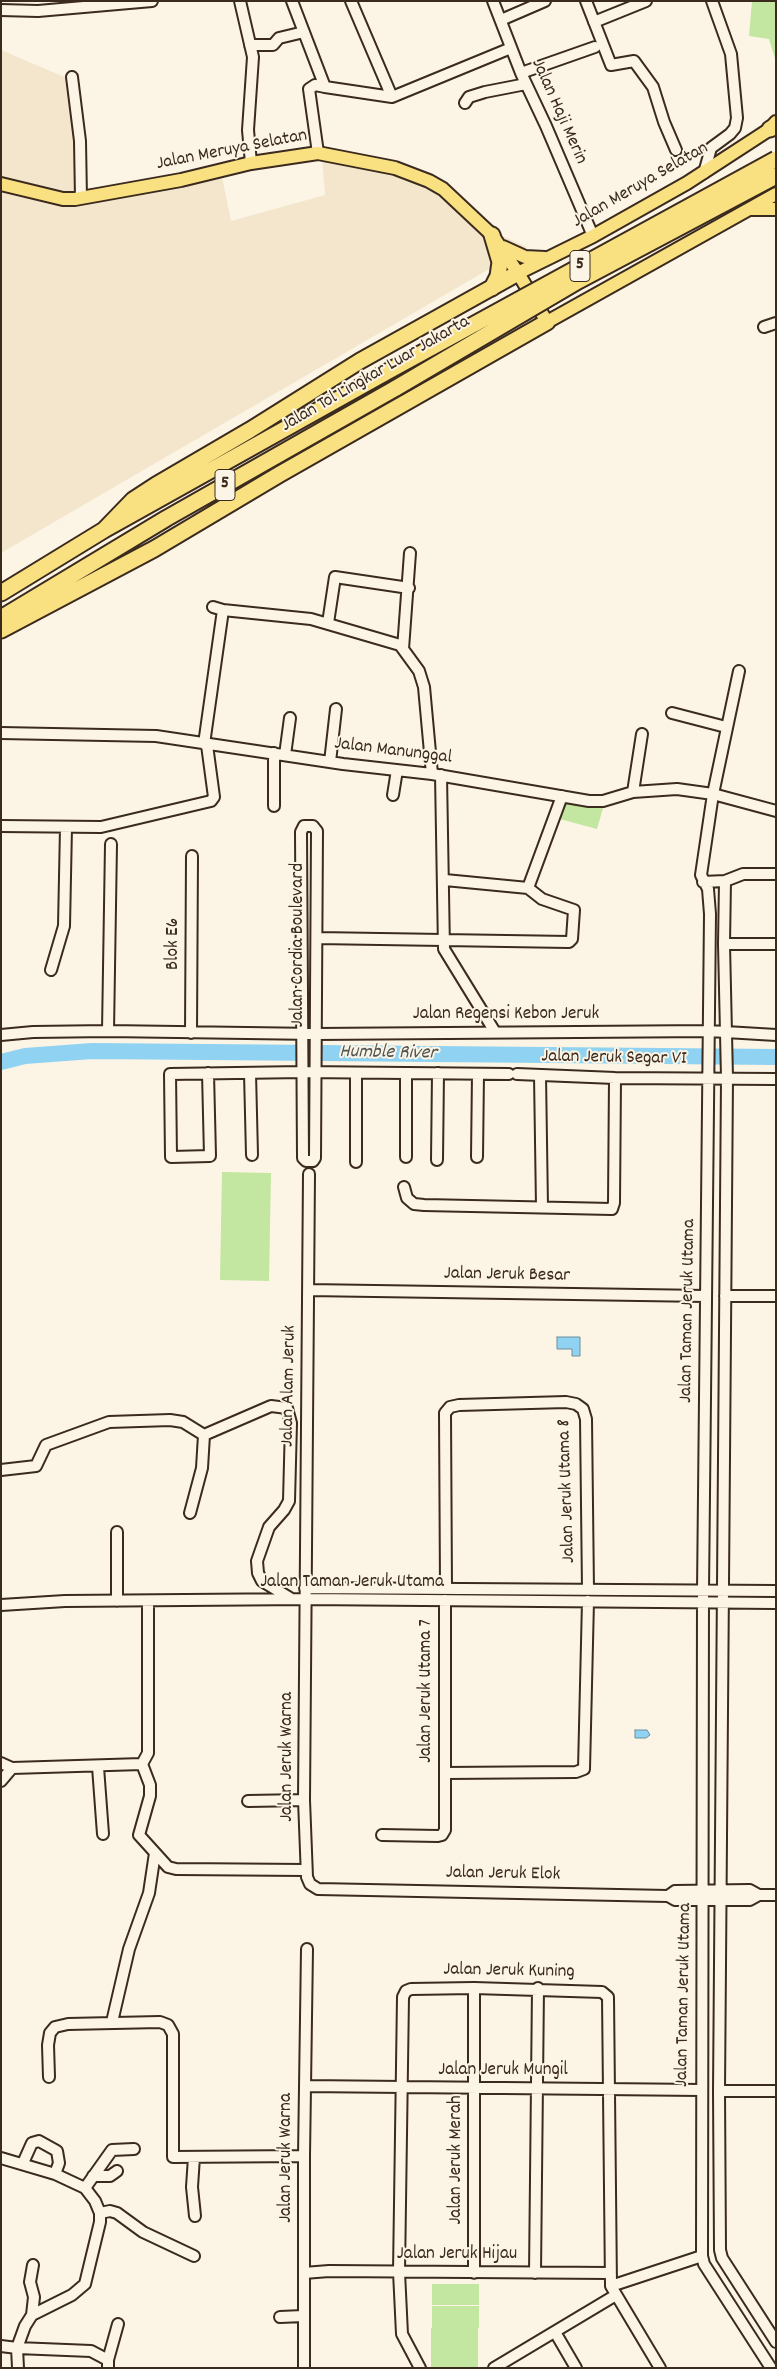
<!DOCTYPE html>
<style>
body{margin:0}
#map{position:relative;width:777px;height:2369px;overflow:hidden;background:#fcf5e5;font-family:Dekko,sans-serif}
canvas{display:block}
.frame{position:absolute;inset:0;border:2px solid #3b2a1e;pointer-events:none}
</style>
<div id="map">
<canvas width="777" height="2369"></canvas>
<div class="frame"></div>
</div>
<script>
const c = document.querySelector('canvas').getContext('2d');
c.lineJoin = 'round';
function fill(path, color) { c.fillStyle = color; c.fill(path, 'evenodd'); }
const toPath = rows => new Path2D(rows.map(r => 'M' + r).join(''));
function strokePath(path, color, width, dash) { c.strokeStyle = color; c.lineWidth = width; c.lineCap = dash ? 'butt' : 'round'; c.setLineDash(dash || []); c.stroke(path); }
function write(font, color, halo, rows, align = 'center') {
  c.font = font + ' Dekko,sans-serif'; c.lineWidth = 4; c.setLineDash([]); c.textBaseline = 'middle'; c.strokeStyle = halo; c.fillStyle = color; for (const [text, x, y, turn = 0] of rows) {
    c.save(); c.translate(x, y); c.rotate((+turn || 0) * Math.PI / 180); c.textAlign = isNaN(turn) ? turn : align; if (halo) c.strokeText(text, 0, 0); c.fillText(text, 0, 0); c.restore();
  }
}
const built = toPath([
 [1,50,69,79,78,130,80,202,222,177,231,221,325,195,321,145,437,191,494,232,527,247,1,553]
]);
const green = toPath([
 [752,1,776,1,776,62,769,39,749,36],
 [565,798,603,808,597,829,560,819],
 [222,1172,271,1173,269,1281,220,1280],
 [432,2284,479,2284,479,2305,432,2305],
 [432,2306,479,2306,479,2328,432,2328],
 [431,2328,478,2328,478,2368,431,2368]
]);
const water = toPath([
 [557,1337,580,1337,580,1356,572,1356,572,1349,557,1349,557,1337],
 [635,1730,647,1730,650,1735,646,1738,635,1738,635,1730]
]);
const river = toPath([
 [1,1062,25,1056,92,1051,776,1057]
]);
const minor = toPath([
 [240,1,253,57,248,130,251,163],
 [292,1,325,87,392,97,511,48],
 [351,1,392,97],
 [493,1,521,73,546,126,593,236],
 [586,1,611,65,634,61,653,87,664,122,676,150],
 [1,10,38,11,152,1],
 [501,20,545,1],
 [594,22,646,1],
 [250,45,273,45,279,38,304,32],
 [521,73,595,47],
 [72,77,80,141,81,198],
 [465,103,469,97,485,92,526,84],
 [318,153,309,89,315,85,325,87],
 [704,173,711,148,730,134,735,128,737,118,731,54,712,1],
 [764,327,776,323],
 [213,607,223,610,311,619,400,645,419,671,424,687,432,774],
 [328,623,335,577,409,588],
 [403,649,410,553],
 [739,671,713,794,701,875,708,889,710,914,703,1591,702,2256,704,2264,771,2368],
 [672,713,726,727],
 [1,733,156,736,343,764,432,774,589,801,603,801,633,792,677,789,713,794,776,811],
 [204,744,223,610],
 [274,753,274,806],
 [285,755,290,718],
 [330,762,336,709],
 [441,775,444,949,495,1032],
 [633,792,642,734],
 [393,795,397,770],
 [1,826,101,827,211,801,214,797,207,745],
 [304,826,313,826,317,831,315,1158,313,1161,306,1161,303,1158,301,832,304,826],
 [445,880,528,888,562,796],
 [725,881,724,944,727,1078,719,2091,720,2250,722,2258,776,2342],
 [703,882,725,881,743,874,776,874],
 [317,938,569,942,572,939,574,910,542,899,528,888],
 [724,944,776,944],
 [51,970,64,926,66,827],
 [108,1031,111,844],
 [191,1033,192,856],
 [1,1035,33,1032,108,1031,316,1034,709,1031,776,1035],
 [208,1073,210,1156,171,1157,170,1074,303,1072,509,1074],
 [250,1073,252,1155],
 [517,1074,615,1078,776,1079],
 [540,1075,542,1207],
 [406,1157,406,1073],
 [477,1157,478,1074],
 [437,1160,438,1073],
 [356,1162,356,1073],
 [309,1174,304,1800,307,1877,310,1884,318,1889,668,1896,675,1891,750,1890,759,1895,776,1895],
 [404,1187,407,1198,414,1204,424,1205,612,1209,614,1203,615,1078],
 [308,1290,706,1296],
 [725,1296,776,1296],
 [1,1470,36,1466,46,1445,109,1422,170,1420,183,1422,204,1435,271,1406,287,1408,291,1423,289,1501,284,1510,269,1527,257,1561,258,1573,262,1581,290,1598],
 [190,1513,202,1468,204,1435],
 [305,1588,776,1591],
 [446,1589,445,1413,450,1407,459,1405,566,1402,576,1404,583,1409,586,1419,588,1590],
 [117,1601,117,1532],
 [1,1605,65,1601,306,1599,776,1603],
 [1,1763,12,1768,142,1764,148,1753,148,1601],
 [142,1764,150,1785,150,1796,139,1835,168,1867,176,1869,306,1870],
 [98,1767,103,1834],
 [445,1773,576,1772,584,1769,588,1601],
 [1,1781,12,1768],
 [248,1801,304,1800],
 [382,1835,438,1836,442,1835,445,1830,445,1600],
 [668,1896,675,1900,750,1900,759,1895],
 [112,2022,129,1949,149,1893,155,1853],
 [49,2077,48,2045,50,2033,55,2027,68,2024,160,2022,168,2025,173,2034,173,2157,304,2156],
 [305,2086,701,2090],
 [719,2091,776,2091],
 [194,2157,192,2187,195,2216],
 [1,2158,55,2174,85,2188,95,2201,100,2213,100,2222,85,2284,72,2295,32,2315,25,2326,17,2348,1,2346],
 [23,2163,32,2143,39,2141,57,2151,59,2163,55,2174],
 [93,2176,110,2176,117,2171],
 [85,2188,112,2150,134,2149],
 [100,2213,110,2211,117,2213,143,2232,194,2256],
 [304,2273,329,2271,610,2273],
 [474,2273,474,1988],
 [535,2273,538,1988],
 [611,2286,702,2256],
 [32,2315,34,2297,30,2282,33,2265],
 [280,2317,303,2316],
 [555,2332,576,2368],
 [18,2368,17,2348,91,2351,108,2360],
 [108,2368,108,2360,118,2324],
 [304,2368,304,2156,307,1949],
 [420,2368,402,2334,399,2272,403,1997,406,1991,411,1989,474,1988,602,1992,608,1997,611,2286,660,2368],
 [494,2368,616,2295]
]);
const major = toPath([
 [1,184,63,199,75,199,181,180,251,163,318,153,395,168,429,181,443,189,492,235,518,273,547,322,776,194],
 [750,209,776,209],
 [503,247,525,257,545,258],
 [518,273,593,236,687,183,770,129,776,122]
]);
const highway = toPath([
 [770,129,776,126],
 [492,288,498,276,500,262,492,235],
 [104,530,133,500,156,485,250,430,360,361,518,273],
 [1,593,104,530,385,373],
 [1,618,167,518,396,388],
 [1,630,154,549,280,474,547,322]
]);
const highwayBridge = toPath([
 [385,373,776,159],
 [396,388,578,281,776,176]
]);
const shields = [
 [580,266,20],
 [225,485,20]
];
const shieldNames = [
 ["5",580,266],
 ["5",225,485]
];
const streetNames = [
 ["Jalan Haji Merin",558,112,66],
 ["Jalan Meruya Selatan",232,151,-11],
 ["Jalan Meruya Selatan",641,186,-30],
 ["Jalan Tol Lingkar Luar Jakarta",376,375,-30],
 ["Jalan Manunggal",393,752,7],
 ["Blok E6",174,944,-90],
 ["Jalan Cordia Boulevard",299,945,-90],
 ["Jalan Regensi Kebon Jeruk",506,1015],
 ["Jalan Jeruk Segar VI",614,1059,1],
 ["Jalan Jeruk Besar",507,1276,1],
 ["Jalan Taman Jeruk Utama",689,1311,-89],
 ["Jalan Alam Jeruk",290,1386,-89],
 ["Jalan Jeruk Utama 8",568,1491,-92],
 ["Jalan Taman Jeruk Utama",352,1583],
 ["Jalan Jeruk Utama 7",427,1691,-90],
 ["Jalan Jeruk Warna",288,1757,-90],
 ["Jalan Jeruk Elok",503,1875,1],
 ["Jalan Jeruk Kuning",509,1972,1],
 ["Jalan Taman Jeruk Utama",685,1995,-89],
 ["Jalan Jeruk Mungil",503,2071],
 ["Jalan Jeruk Warna",287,2158,-90],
 ["Jalan Jeruk Merah",457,2160,-90],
 ["Jalan Jeruk Hijau",457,2255]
];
const waterNames = [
 ["Humble River",388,1054,1]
];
fill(built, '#f3e6cd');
fill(green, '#c3e6a0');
fill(water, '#8fd2f1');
strokePath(water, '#6d8f9d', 1);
strokePath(river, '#8fd2f1', 16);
strokePath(minor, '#3b2a1e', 14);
strokePath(major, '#3b2a1e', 16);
strokePath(highway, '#3b2a1e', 19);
strokePath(minor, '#fcf5e5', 10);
strokePath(major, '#f9e181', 12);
strokePath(highway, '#f9e181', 15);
strokePath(highwayBridge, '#3b2a1e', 19, []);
strokePath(highwayBridge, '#f9e181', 15);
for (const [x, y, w] of shields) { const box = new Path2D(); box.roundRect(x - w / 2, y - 15.5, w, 31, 4); c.fillStyle = '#fcf5e5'; c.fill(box); strokePath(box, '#3b2a1e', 1); }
write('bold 18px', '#3b2a1e', null, shieldNames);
write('19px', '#3b2a1e', '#fcf5e5', streetNames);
write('italic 20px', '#505453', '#fcf5e5', waterNames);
</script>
